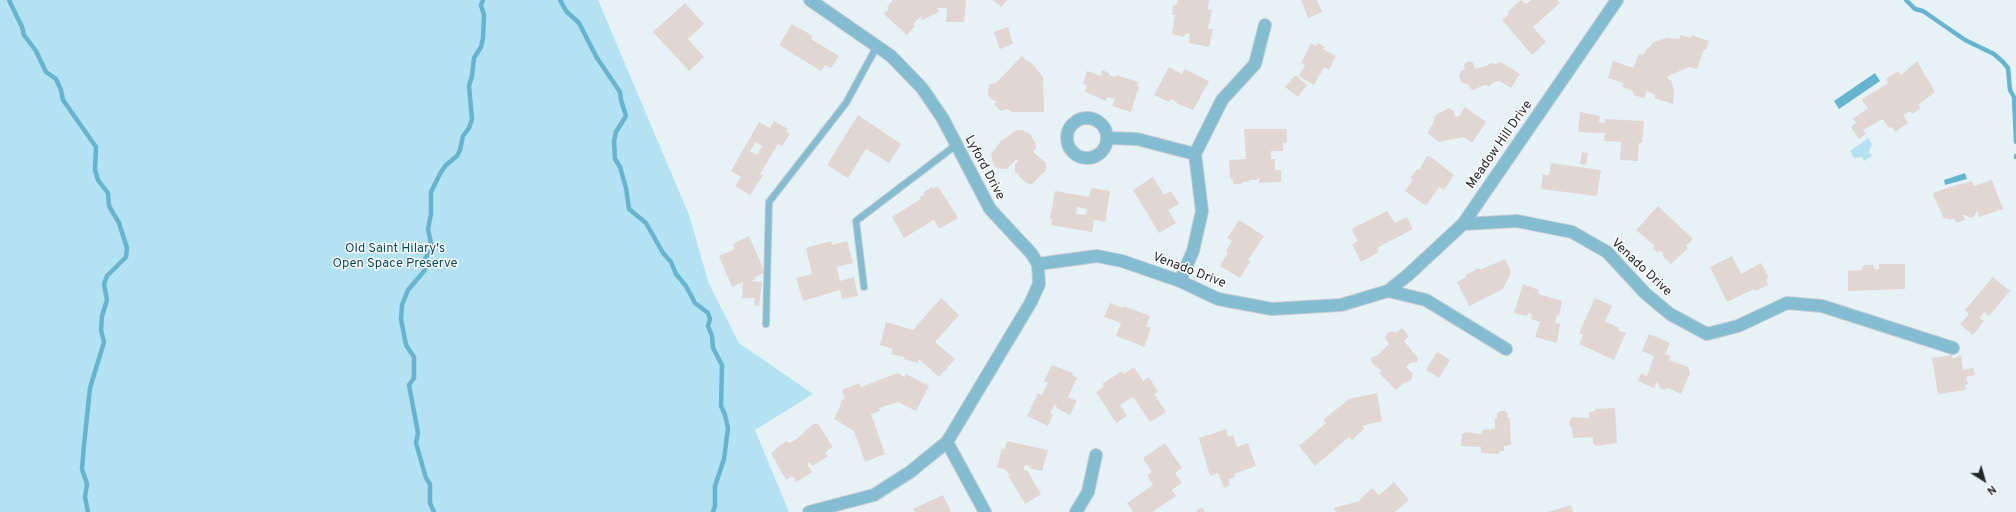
<!DOCTYPE html>
<style>
body{margin:0}
#map{position:relative;width:2016px;height:512px;overflow:hidden;background:#e7f2f7;font-family:Overpass,sans-serif}
canvas{display:block}
.north{position:absolute;left:1964px;top:460px;width:40px;height:40px;-webkit-text-stroke:3px #fff;paint-order:stroke;rotate:143deg;font-size:11px;font-weight:700;line-height:16px;text-align:center;color:#232729}
.north::after{content:'';display:block;margin:auto;width:14px;height:18px;background:#232729;clip-path:polygon(50% 0,100% 100%,50% 72%,0 100%)}
</style>
<div id="map">
<canvas width="2016" height="512"></canvas>
<div class="north">N</div>
</div>
<script>
const c = document.querySelector('canvas').getContext('2d');
c.lineJoin = 'round';
function fill(path, color) { c.fillStyle = color; c.fill(path, 'evenodd'); }
const toPath = rows => new Path2D(rows.map(r => 'M' + r).join(''));
function strokePath(path, color, width, dash) { c.strokeStyle = color; c.lineWidth = width; c.lineCap = dash ? 'butt' : 'round'; c.setLineDash(dash || []); c.stroke(path); }
function write(font, color, halo, rows, align = 'center') {
  c.font = font + ' Overpass,sans-serif'; c.lineWidth = 3; c.setLineDash([]); c.textBaseline = 'middle'; c.strokeStyle = halo; c.fillStyle = color; for (const [text, x, y, turn = 0] of rows) {
    c.save(); c.translate(x, y); c.rotate((+turn || 0) * Math.PI / 180); c.textAlign = isNaN(turn) ? turn : align; if (halo) c.strokeText(text, 0, 0); c.fillText(text, 0, 0); c.restore();
  }
}
const green = toPath([
 [0,0,598,0,689,215,709,284,739,343,813,394,755,430,789,512,0,512],
 [1868,138,1872,144,1869,152,1872,156,1864,161,1862,157,1854,158,1850,151]
]);
const water = toPath([
 [1875,73,1880,81,1839,109,1834,101],
 [1965,173,1967,179,1945,185,1944,180]
]);
const stream = toPath([
 [9,0,22,27,24,35,36,51,46,72,56,79,61,90,63,100,96,147,95,170,98,180,108,193,109,206,119,223,127,248,126,257,107,276,104,284,107,300,102,316,101,330,104,342,90,388,84,445,82,469,87,484,85,497,88,512],
 [560,0,566,11,579,23,597,58,620,92,621,100,626,116,616,132,614,141,615,159,620,167,626,188,629,209,646,223,663,253,671,262,676,274,686,286,695,303,708,313,710,319,708,326,712,336,713,348,722,365,721,406,725,415,728,428,724,459,715,486,715,506,713,512],
 [1906,0,1915,9,1923,11,1965,40,1994,54,2003,62,2008,68,2010,90,2014,97,2016,142],
 [2016,156,2016,157],
 [434,512,430,503,430,484,426,478,416,443,418,433,409,385,414,378,414,357,406,345,401,319,402,305,408,290,425,270,423,262,432,248,428,229,431,214,431,192,441,172,446,165,457,156,460,150,463,136,469,128,472,119,469,86,472,76,474,58,481,47,483,38,484,15,481,5,483,0]
]);
const building = toPath([
 [893,0,966,0,964,22,946,22,947,8,937,8,939,12,922,20,921,16,913,24,915,26,907,35,884,14,889,9,887,7],
 [992,0,1007,0,1001,7],
 [1178,0,1209,0,1208,9,1212,10,1208,29,1213,29,1209,47,1189,43,1190,34,1185,33,1184,37,1172,34,1175,15,1172,15,1173,5,1176,6],
 [1301,0,1317,0,1322,12,1308,18],
 [1521,0,1526,4,1531,0,1557,0,1560,3,1532,28,1533,27,1546,42,1532,55,1502,20,1509,14,1507,12],
 [685,3,704,24,688,39,704,57,689,71,653,32],
 [792,24,813,36,811,39,839,56,831,68,825,65,821,71,779,45],
 [1008,27,1013,44,1000,49,994,32],
 [1681,35,1691,38,1692,35,1709,41,1706,50,1704,49,1697,69,1689,67,1668,76,1668,79,1671,80,1674,91,1673,104,1654,98,1656,95,1647,91,1644,98,1633,95,1633,91,1622,87,1623,83,1608,78,1613,61,1633,68,1639,54,1643,55,1647,49,1654,42,1667,38,1679,39],
 [1311,43,1316,46,1318,43,1325,47,1323,49,1336,56,1329,70,1324,67,1314,85,1299,76,1305,65,1301,63],
 [1022,56,1028,62,1029,60,1043,77,1044,112,1012,112,1007,109,1001,111,994,104,997,101,992,100,988,95,989,85,997,82],
 [1470,61,1473,63,1475,69,1486,66,1491,63,1495,64,1501,62,1520,74,1511,88,1499,81,1492,83,1490,86,1484,85,1473,90,1470,88,1469,85,1461,82,1459,76,1462,70,1465,70,1464,65,1466,62],
 [1917,61,1935,92,1918,105,1921,108,1912,114,1910,111,1903,115,1908,123,1895,132,1892,127,1889,128,1883,119,1863,130,1866,134,1859,139,1851,127,1856,123,1853,119,1868,108,1862,100,1864,98,1888,83,1886,79,1898,71,1901,75],
 [1169,67,1182,74,1185,69,1209,81,1193,110,1176,103,1177,102,1171,99,1169,102,1154,95],
 [1102,70,1109,73,1109,75,1115,77,1116,75,1138,82,1137,85,1139,86,1131,112,1112,106,1115,99,1107,97,1106,101,1085,92,1087,85,1083,84,1087,71,1101,76],
 [1295,75,1307,85,1298,97,1285,87],
 [1465,107,1486,122,1472,143,1464,137,1439,142,1427,133,1434,122,1434,118,1437,114,1449,108,1454,111,1455,117,1459,116],
 [1580,112,1600,116,1599,122,1605,123,1605,119,1644,121,1642,143,1639,143,1638,161,1620,160,1621,142,1604,141,1605,133,1578,132],
 [858,115,901,144,889,163,866,149,848,178,827,165],
 [774,121,788,129,786,131,790,134,782,146,778,144,760,174,763,175,750,195,735,186,741,177,731,171,759,122,770,128],
 [756,142,762,146,757,155,750,151],
 [1244,129,1287,129,1287,143,1283,143,1283,151,1271,151,1271,159,1275,159,1275,170,1281,170,1281,182,1259,183,1259,178,1257,178,1257,180,1249,180,1249,182,1242,182,1242,184,1233,184,1233,179,1230,179,1229,160,1246,159],
 [1016,130,1022,130,1030,134,1035,142,1036,148,1033,152,1046,163,1046,170,1032,184,1026,183,1015,172,1015,165,1018,161,1016,159,1007,169,1001,169,995,167,992,160,991,154,1001,141],
 [1582,152,1588,153,1586,165,1580,164],
 [1427,156,1431,157,1454,175,1444,190,1439,187,1426,206,1405,191,1412,181,1411,177,1416,170,1419,170],
 [1551,163,1601,170,1597,196,1541,189,1543,174,1549,175],
 [1153,177,1164,195,1171,191,1179,204,1168,210,1176,223,1159,233,1133,190],
 [1992,180,2003,209,1979,217,1977,211,1974,216,1971,218,1965,215,1963,215,1965,220,1956,223,1954,218,1949,220,1948,218,1944,219,1933,195,1935,192,1963,183,1964,184,1972,181,1974,186],
 [938,186,958,218,939,229,934,220,904,238,892,217,921,199,920,197,925,194,923,193,932,187,933,189],
 [1091,188,1110,191,1105,222,1094,220,1092,232,1051,225,1052,219,1050,219,1055,191,1089,197],
 [1077,207,1087,209,1086,215,1076,214],
 [1658,206,1693,239,1686,246,1688,248,1671,264,1662,255,1664,254,1660,250,1658,253,1653,248,1655,246,1636,230],
 [1387,211,1395,223,1407,217,1413,229,1377,248,1379,252,1361,262,1352,244,1358,241,1352,230,1353,228],
 [1239,220,1264,236,1248,260,1250,262,1240,278,1220,266,1228,252,1226,251,1232,241,1227,238],
 [749,236,765,272,755,277,756,279,751,281,762,282,759,306,754,305,755,298,742,298,743,282,732,287,719,256,735,249,733,244],
 [831,241,832,245,847,241,853,263,837,267,840,281,854,277,858,296,842,299,840,290,803,301,796,278,812,274,806,248],
 [1732,256,1741,274,1761,263,1769,278,1766,279,1768,285,1755,291,1754,289,1727,302,1710,267],
 [1505,259,1511,272,1503,289,1469,306,1457,282,1466,277,1465,275,1479,268,1480,270],
 [1879,264,1905,264,1905,289,1848,291,1848,271,1862,270,1862,267,1865,265,1873,265,1876,270,1879,269],
 [1993,277,2010,291,1989,316,1984,312,1980,318,1984,321,1973,335,1960,324,1969,314,1965,310],
 [1523,284,1539,290,1538,294,1562,301,1559,316,1557,315,1555,323,1560,324,1557,343,1535,337,1540,322,1531,319,1532,314,1528,313,1527,316,1514,313],
 [941,298,959,315,935,342,955,359,939,377,919,359,918,363,904,359,904,357,891,354,893,349,880,345,886,322,913,330],
 [1595,298,1612,306,1604,323,1607,322,1619,328,1618,330,1626,333,1614,360,1579,344,1583,335,1579,333],
 [1110,303,1123,308,1124,306,1150,316,1146,326,1151,328,1144,347,1116,336,1121,323,1104,317],
 [1402,328,1409,336,1404,341,1418,358,1417,362,1410,363,1406,367,1413,374,1411,380,1404,383,1396,390,1379,373,1382,371,1374,365,1371,360,1372,357,1378,355,1389,344,1385,338,1387,333,1392,331,1396,333],
 [1649,334,1670,343,1665,354,1671,356,1669,360,1688,367,1690,373,1681,394,1668,388,1664,390,1660,388,1657,382,1654,388,1638,381,1641,373,1647,376,1654,356,1642,351],
 [1437,352,1450,360,1439,378,1426,370],
 [1952,355,1953,359,1961,355,1963,370,1973,368,1975,375,1966,377,1968,384,1965,385,1966,390,1938,394,1932,358],
 [1052,365,1073,373,1072,375,1077,378,1068,397,1077,401,1070,415,1056,408,1057,406,1054,405,1050,413,1053,415,1048,426,1027,416,1038,393,1042,395,1048,383,1044,381],
 [1134,367,1143,381,1149,377,1158,392,1154,394,1166,412,1150,422,1133,397,1120,405,1127,416,1116,423,1096,392,1104,386,1102,384,1122,371,1124,374],
 [898,373,904,377,906,374,929,386,916,411,898,402,879,408,880,411,871,414,885,454,865,462,854,431,834,419,840,407,841,401,845,398,842,390,859,383,861,387],
 [1377,393,1382,421,1362,426,1364,429,1352,440,1349,437,1315,466,1299,446,1326,423,1323,420,1349,399],
 [1615,408,1617,443,1596,446,1593,443,1593,437,1573,438,1572,428,1570,426,1569,421,1573,417,1589,418,1589,412,1595,411,1595,409],
 [1501,411,1505,411,1508,414,1507,418,1510,418,1511,445,1504,446,1504,451,1499,451,1499,454,1481,453,1481,447,1461,446,1462,434,1466,432,1482,434,1482,430,1495,429,1495,418,1497,418,1497,413],
 [813,424,818,424,833,447,825,452,828,456,812,466,810,462,807,464,812,472,796,482,793,476,786,480,771,453,786,441,790,443,798,438],
 [1226,429,1228,437,1233,435,1237,447,1248,443,1256,466,1234,474,1235,477,1228,479,1230,485,1224,488,1218,473,1210,476,1199,438],
 [1007,441,1048,450,1042,471,1029,468,1030,466,1025,465,1024,468,1025,471,1027,470,1041,494,1025,504,1008,476,1010,475,1006,470,997,467,1002,448,1005,449],
 [1165,443,1182,468,1175,473,1182,483,1172,490,1176,496,1152,512,1133,512,1127,503,1153,485,1147,475,1152,472,1143,458],
 [1394,482,1409,500,1395,512,1336,512,1334,508,1360,501,1359,500,1372,488,1379,495],
 [943,495,951,512,915,512,913,509],
 [1571,505,1573,512,1548,512],
 [1202,507,1205,512,1195,512]
]);
const service = toPath([
 [864,287,856,221,956,145],
 [766,324,769,202,846,103,877,46]
]);
const minor = toPath([
 '1067 138a20 20 0 1 1 40 0a20 20 0 1 1-40 0Z',
 [1107,138,1137,139,1195,154],
 [1463,224,1517,221,1572,232,1607,252,1645,293,1670,314,1707,334,1738,326,1787,303,1822,306,1953,348],
 [1038,264,1097,256,1122,261,1180,281,1218,299,1272,309,1341,305,1388,291,1426,300,1506,349],
 [1180,281,1193,251,1202,211,1195,154,1222,100,1255,64,1265,25],
 [1388,291,1408,275,1463,224,1617,0],
 [947,442,985,512],
 [809,512,874,495,910,472,947,442,1031,302,1039,284,1038,264,1031,253,990,209,943,119,922,88,891,56,810,0],
 [1076,512,1088,492,1096,455]
]);
const streetNames = [
 ["Meadow Hill Drive",1500,145,-55],
 ["Lyford Drive",984,168,62],
 ["Venado Drive",1641,268,43],
 ["Venado Drive",1189,271,21]
];
const parkNames = [
 ["Old Saint Hilary's",395,249],
 ["Open Space Preserve",395,264]
];
fill(green, '#b3e2f3');
fill(water, '#65b5d0');
strokePath(stream, '#65b5d0', 4.5);
fill(building, '#e1d6d2');
strokePath(service, '#c4cdd2', 8);
strokePath(minor, '#c4cdd2', 14);
strokePath(service, '#84bdd2', 6);
strokePath(minor, '#84bdd2', 12);
write('13px', '#232729', '#fff', streetNames);
write('13px', '#024b5e', '#fff', parkNames);
</script>
